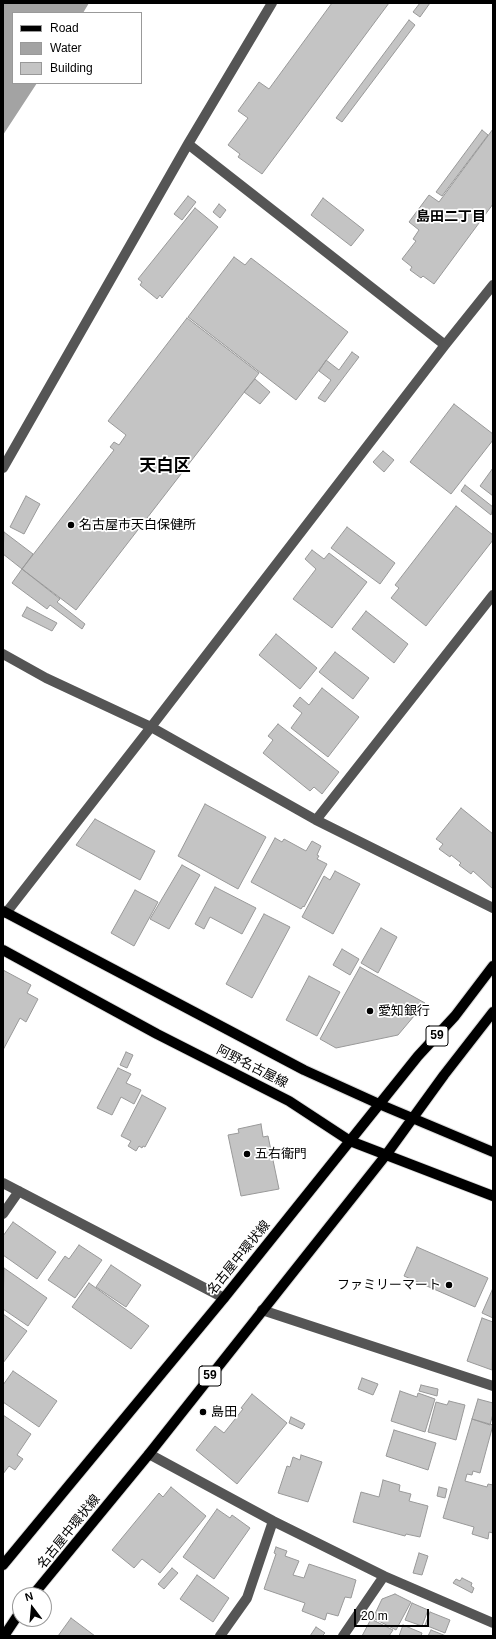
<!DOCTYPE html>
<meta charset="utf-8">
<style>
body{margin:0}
#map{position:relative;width:496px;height:1639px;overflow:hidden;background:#fff;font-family:Arial,sans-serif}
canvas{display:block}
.frame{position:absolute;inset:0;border:4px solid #000;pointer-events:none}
.legend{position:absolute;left:12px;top:12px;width:130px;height:72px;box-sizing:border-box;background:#fff;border:1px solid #999;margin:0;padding:5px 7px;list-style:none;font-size:12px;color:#000}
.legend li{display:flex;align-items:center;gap:8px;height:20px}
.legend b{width:20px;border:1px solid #999}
.north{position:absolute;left:12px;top:1587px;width:40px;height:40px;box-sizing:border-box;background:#fff;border:1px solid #999;border-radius:50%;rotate:344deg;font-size:11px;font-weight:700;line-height:16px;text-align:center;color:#000}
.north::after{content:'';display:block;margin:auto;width:14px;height:18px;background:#000;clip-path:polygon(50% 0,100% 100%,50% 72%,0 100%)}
.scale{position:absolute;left:354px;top:1609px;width:75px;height:18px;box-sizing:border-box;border:2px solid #000;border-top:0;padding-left:5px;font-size:12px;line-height:14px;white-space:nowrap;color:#000;-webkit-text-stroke:3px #fff;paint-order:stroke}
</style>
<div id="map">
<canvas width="496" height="1639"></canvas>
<div class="frame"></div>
<ul class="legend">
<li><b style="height:5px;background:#000"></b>Road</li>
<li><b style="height:11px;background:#a3a3a3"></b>Water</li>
<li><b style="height:11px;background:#c4c4c4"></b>Building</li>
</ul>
<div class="north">N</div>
<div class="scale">20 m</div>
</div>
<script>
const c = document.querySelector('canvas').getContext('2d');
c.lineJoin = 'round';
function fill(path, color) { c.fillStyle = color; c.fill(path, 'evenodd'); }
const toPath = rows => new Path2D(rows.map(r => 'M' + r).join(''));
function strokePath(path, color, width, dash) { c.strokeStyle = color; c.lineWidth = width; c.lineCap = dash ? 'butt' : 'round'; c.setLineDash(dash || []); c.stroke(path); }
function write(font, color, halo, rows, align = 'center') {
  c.font = font + ' Arial,"Noto Sans JP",sans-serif'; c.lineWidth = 3.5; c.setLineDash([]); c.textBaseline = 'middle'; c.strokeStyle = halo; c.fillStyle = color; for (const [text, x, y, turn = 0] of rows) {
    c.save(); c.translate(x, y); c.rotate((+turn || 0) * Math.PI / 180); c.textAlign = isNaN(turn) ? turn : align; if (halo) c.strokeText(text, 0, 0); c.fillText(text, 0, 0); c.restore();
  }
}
const water = toPath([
 [3,3,89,3,83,13,13,13,13,83,37,83,3,135]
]);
const building = toPath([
 [332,3,389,3,262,174,238,157,240,154,228,145,248,118,238,111,259,82,269,89,332,3],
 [420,3,430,3,420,17,413,12,420,3],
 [409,20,415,25,342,122,336,118,409,20],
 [493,129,493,204,434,284,423,276,421,278,410,270,412,267,402,259,416,241,413,239,419,230,409,222,429,195,439,202,493,129],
 [482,130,488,135,442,196,436,192,482,130],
 [188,196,196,202,182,220,174,214,188,196],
 [323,198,364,230,351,246,311,215,323,198],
 [219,204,226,210,220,218,213,212,219,204],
 [195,208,218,227,162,298,160,295,157,299,140,285,142,282,138,279,195,208],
 [234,257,245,265,251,258,348,332,296,400,188,317,234,257],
 [187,318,259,373,76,610,22,569,114,450,110,447,114,442,119,445,126,435,108,421,187,318],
 [352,352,359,357,325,402,318,398,331,380,319,371,326,360,339,370,352,352],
 [255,379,270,392,260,404,244,392,255,379],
 [454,404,493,434,493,440,451,494,410,462,454,404],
 [383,451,394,460,384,472,373,462,383,451],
 [493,468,493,496,480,486,493,468],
 [465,485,493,507,491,515,461,491,465,485],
 [26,496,40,504,24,534,10,527,26,496],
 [456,506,493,535,493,540,426,626,391,598,399,588,395,585,456,506],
 [347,527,395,563,380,584,331,548,347,527],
 [4,532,33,554,22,569,3,554,4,532],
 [312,550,324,559,329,553,367,582,332,628,293,599,316,569,305,559,312,550],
 [22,569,60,599,57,602,85,624,82,629,50,605,47,609,12,583,22,569],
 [27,607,57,623,52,631,22,616,27,607],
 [366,611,408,644,394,663,352,629,366,611],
 [276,634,317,668,300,689,259,655,276,634],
 [335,652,369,678,353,699,319,672,335,652],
 [322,688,359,717,328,757,291,728,302,713,293,706,300,697,309,705,322,688],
 [278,724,339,772,322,794,314,787,310,791,263,753,273,740,268,736,278,724],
 [205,804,266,837,238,889,178,856,205,804],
 [461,808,493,834,493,889,473,871,471,874,459,865,461,863,451,855,450,857,439,849,443,844,436,839,461,808],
 [95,819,155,851,140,880,76,845,95,819],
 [275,838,282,842,284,839,306,851,312,841,321,846,317,855,319,856,317,859,327,864,304,907,303,906,301,909,251,882,275,838],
 [182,865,200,875,169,929,150,919,182,865],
 [335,871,360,884,333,934,302,917,324,876,330,880,335,871],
 [215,887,256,908,242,934,210,917,204,929,195,924,215,887],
 [135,890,158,902,134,946,111,933,135,890],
 [264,914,290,927,252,998,226,984,264,914],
 [381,928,397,937,378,973,361,963,381,928],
 [342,949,359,959,350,975,333,965,342,949],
 [360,967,425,1003,398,1035,336,1048,320,1039,360,967],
 [3,970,31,985,27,993,38,999,26,1022,20,1018,3,1050,3,970],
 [309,976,340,992,317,1036,286,1020,309,976],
 [126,1052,133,1055,127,1068,120,1065,126,1052],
 [118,1068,131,1074,126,1083,141,1090,134,1104,121,1097,112,1115,97,1108,118,1068],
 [142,1095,166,1108,145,1147,143,1146,142,1148,139,1146,136,1151,128,1146,131,1141,121,1136,142,1095],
 [261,1124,263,1137,268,1136,279,1189,241,1196,228,1135,239,1133,238,1129,261,1124],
 [13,1222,56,1252,37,1279,3,1255,3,1236,13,1222],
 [79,1245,102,1260,75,1298,48,1280,65,1256,69,1259,79,1245],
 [417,1247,488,1278,475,1307,404,1276,417,1247],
 [111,1265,141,1285,126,1307,96,1287,111,1265],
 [4,1268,47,1298,28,1326,3,1309,4,1268],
 [89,1283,149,1326,131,1349,72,1307,89,1283],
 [493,1288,493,1318,482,1313,493,1288],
 [3,1314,27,1331,3,1363,3,1314],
 [482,1318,493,1322,492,1370,467,1361,482,1318],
 [13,1371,57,1401,39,1427,3,1402,3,1385,13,1371],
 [362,1378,378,1384,373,1395,358,1389,362,1378],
 [421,1385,438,1389,437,1396,419,1391,421,1385],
 [400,1391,417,1397,418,1393,435,1399,425,1432,391,1421,400,1391],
 [252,1394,287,1423,237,1484,196,1450,215,1426,224,1433,243,1409,241,1408,252,1394],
 [478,1399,493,1403,493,1414,490,1425,472,1419,478,1399],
 [449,1401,465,1405,456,1440,428,1432,436,1402,447,1405,449,1401],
 [3,1415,31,1434,17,1455,23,1459,15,1470,9,1466,3,1474,3,1415],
 [291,1417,305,1424,302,1429,289,1423,291,1417],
 [472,1419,493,1425,480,1473,473,1471,472,1475,467,1474,465,1481,487,1487,488,1484,493,1485,493,1533,489,1532,488,1539,472,1534,474,1527,443,1518,472,1419],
 [394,1430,436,1443,428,1470,386,1456,394,1430],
 [301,1455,322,1462,308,1502,278,1493,287,1466,290,1467,293,1457,300,1460,301,1455],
 [383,1480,400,1485,399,1491,411,1494,409,1501,428,1506,420,1537,406,1534,405,1536,353,1522,361,1492,379,1497,383,1480],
 [171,1487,206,1516,160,1573,142,1559,134,1568,112,1550,159,1493,163,1497,171,1487],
 [439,1487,447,1489,445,1498,437,1496,439,1487],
 [217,1509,230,1518,232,1515,250,1528,214,1579,183,1557,217,1509],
 [276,1547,287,1551,285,1556,299,1561,293,1575,304,1578,309,1564,356,1580,351,1598,345,1597,338,1616,327,1613,325,1620,302,1611,305,1603,264,1589,276,1554,274,1553,276,1547],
 [419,1553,428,1556,422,1575,413,1573,419,1553],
 [172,1568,178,1573,164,1589,158,1584,172,1568],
 [197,1575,229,1598,213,1622,180,1599,197,1575],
 [462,1578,472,1583,471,1586,474,1588,472,1593,453,1583,456,1579,460,1581,462,1578],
 [395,1594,411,1602,396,1630,373,1618,382,1599,395,1594],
 [412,1603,428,1610,422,1626,405,1620,412,1603],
 [430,1612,450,1620,445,1633,425,1625,430,1612],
 [71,1618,95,1636,58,1636,71,1618],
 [371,1619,393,1630,389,1636,362,1636,371,1619],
 [403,1625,422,1633,421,1636,399,1636,403,1625],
 [316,1627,325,1633,322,1636,310,1636,316,1627],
 [431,1630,446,1636,428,1636,431,1630]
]);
const minor = toPath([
 [188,144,445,345],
 [3,468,188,144,272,3],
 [3,654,46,678,151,727,316,820,493,908],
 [316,820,493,595],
 [6,913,151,727,445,345,493,285],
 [3,1183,224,1298],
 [3,1214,19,1191],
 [262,1310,493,1386],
 [149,1454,273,1521,384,1576,493,1623],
 [220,1636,247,1598,273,1521],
 [343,1636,384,1576]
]);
const major = toPath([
 [3,911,304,1070,379,1104,493,1152],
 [3,950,157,1034,289,1101,350,1141,493,1196],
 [3,1565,224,1298,418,1056,455,1016,493,966],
 [33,1595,149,1454,386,1155,444,1075,493,1012],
 [4,1636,20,1612]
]);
const markers = [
 [71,525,4,"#000"],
 [370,1011,4,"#000"],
 [247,1154,4,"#000"],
 [449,1285,4,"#000"],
 [203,1412,4,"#000"]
];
const shields = [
 [437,1036,22],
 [210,1376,22]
];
const shieldNames = [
 ["59",437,1036],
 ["59",210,1376]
];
const poiNames = [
 ["名古屋市天白保健所",79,525],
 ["愛知銀行",378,1011],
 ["五右衛門",255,1154],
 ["ファミリーマート",441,1285,"right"],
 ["島田",211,1412]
];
const streetNames = [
 ["阿野名古屋線",252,1067,27],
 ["名古屋中環状線",239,1258,-51],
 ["名古屋中環状線",69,1532,-51]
];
const neighbourhoodNames = [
 ["島田二丁目",451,217]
];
const districtNames = [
 ["天白区",165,466]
];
fill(water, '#a3a3a3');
fill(building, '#c4c4c4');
strokePath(building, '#999', 1);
strokePath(major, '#dbdbdb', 12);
strokePath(minor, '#555', 10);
strokePath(major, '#000', 10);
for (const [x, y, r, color] of markers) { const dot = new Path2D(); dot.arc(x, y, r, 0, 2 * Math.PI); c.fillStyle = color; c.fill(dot); strokePath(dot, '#fff', 1.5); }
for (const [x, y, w] of shields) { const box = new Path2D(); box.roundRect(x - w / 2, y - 10, w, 20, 3); c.fillStyle = '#fff'; c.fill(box); strokePath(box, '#000', 1); }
write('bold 12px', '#000', null, shieldNames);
write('13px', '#000', '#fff', poiNames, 'left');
write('13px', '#000', '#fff', streetNames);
write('bold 14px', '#000', '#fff', neighbourhoodNames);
write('bold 17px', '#000', '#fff', districtNames);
</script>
